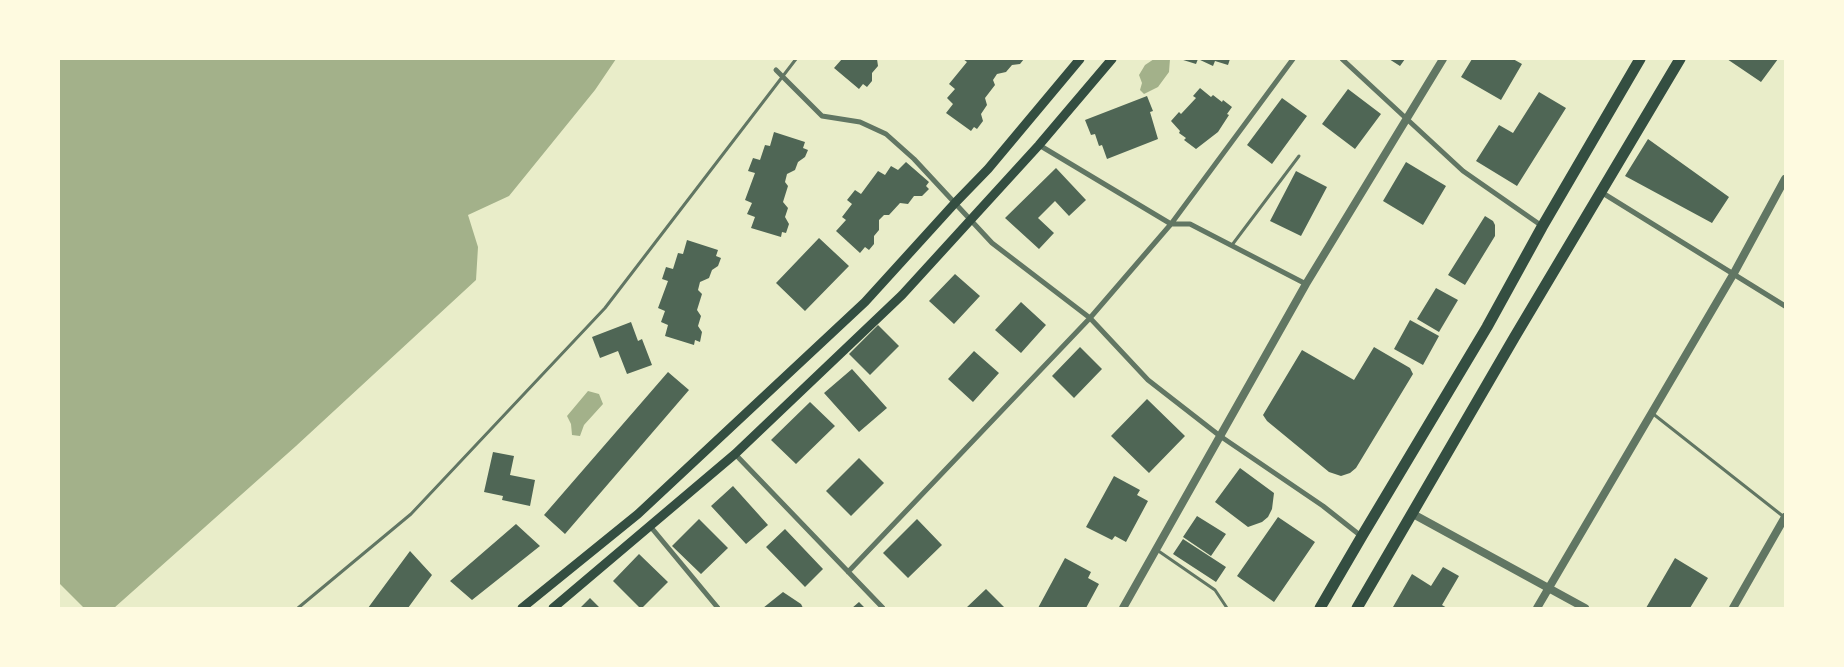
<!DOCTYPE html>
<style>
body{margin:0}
#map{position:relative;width:1844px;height:667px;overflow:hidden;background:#e9edc9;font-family:"IBM Plex Sans",sans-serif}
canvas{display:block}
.frame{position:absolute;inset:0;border:60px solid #fefae0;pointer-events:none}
</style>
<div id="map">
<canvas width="1844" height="667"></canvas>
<div class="frame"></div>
</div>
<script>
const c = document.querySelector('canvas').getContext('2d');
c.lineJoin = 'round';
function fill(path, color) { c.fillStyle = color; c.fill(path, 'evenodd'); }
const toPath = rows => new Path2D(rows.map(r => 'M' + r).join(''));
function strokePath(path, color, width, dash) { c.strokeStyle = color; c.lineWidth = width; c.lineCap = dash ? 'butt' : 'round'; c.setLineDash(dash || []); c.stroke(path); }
const water = toPath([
 [59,59,616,59,595,90,509,196,468,215,478,247,476,280,296,446,114,608,84,608,59,583],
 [1154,59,1170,59,1169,72,1158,87,1144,94,1140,90,1142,83,1139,75,1145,65],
 [588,391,599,394,603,404,584,425,580,436,572,435,571,424,567,416]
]);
const building = toPath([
 [842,59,877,59,878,66,872,73,872,81,867,87,863,84,859,89,834,68],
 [963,59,1024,59,1020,64,1012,65,1006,72,997,74,993,80,995,85,985,98,987,105,981,114,983,121,977,129,974,127,971,131,946,113,953,104,947,98,955,89,949,84,967,62],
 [1180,59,1230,59,1228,65,1215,61,1213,66,1198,59,1196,64],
 [1389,59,1405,59,1400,66],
 [1472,59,1513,59,1522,64,1501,100,1461,77],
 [1727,59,1778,59,1761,82],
 [1200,88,1211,97,1213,95,1222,102,1223,100,1232,107,1227,114,1229,115,1218,132,1196,149,1184,140,1186,138,1179,133,1180,131,1171,121,1179,112,1181,114,1196,98,1193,96],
 [1348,89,1381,114,1355,149,1322,124],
 [1539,92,1566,108,1517,186,1476,161,1499,125,1513,133],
 [1147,96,1153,111,1150,112,1158,139,1107,159,1102,145,1099,146,1095,134,1091,135,1085,120],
 [1282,98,1307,116,1272,164,1247,145],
 [774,132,805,142,803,148,808,150,805,157,798,162,795,170,787,174,785,182,788,186,783,202,788,208,785,217,789,224,786,233,782,232,781,237,751,228,755,217,747,214,752,203,745,200,755,173,748,171,753,158,760,160,765,145,770,146],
 [1648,139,1729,197,1712,223,1625,176],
 [906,162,929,182,926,186,929,189,922,196,914,196,908,204,900,203,889,215,884,215,879,220,879,230,874,236,874,244,869,250,865,247,860,253,836,231,846,220,842,217,852,204,847,200,855,190,861,194,878,171,885,175,891,166,898,170],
 [1406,162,1446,186,1423,225,1383,201],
 [1056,168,1086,200,1069,216,1055,201,1038,218,1054,233,1039,249,1005,218],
 [1296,171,1327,187,1301,236,1270,221],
 [1485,216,1493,221,1495,225,1495,236,1465,285,1448,275],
 [819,238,849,266,805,311,776,283],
 [687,240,718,250,716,256,721,258,718,266,712,270,709,278,700,282,698,290,702,294,697,310,701,316,698,326,702,332,700,342,695,340,694,345,665,336,668,325,661,322,665,311,658,308,668,281,662,279,666,267,673,269,678,253,683,254],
 [955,274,980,296,954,324,929,301],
 [1436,288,1458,300,1439,332,1417,319],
 [1021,302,1046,325,1021,353,995,330],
 [1410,320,1439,336,1423,365,1394,349],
 [631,322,638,341,642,339,652,365,627,374,618,351,600,358,592,337],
 [878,325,899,346,870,375,849,354],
 [1080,347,1102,369,1074,398,1052,376],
 [1374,347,1410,368,1413,374,1356,468,1350,473,1341,476,1329,472,1267,421,1263,415,1302,350,1354,380],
 [974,351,999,373,973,402,948,379],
 [852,369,887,408,859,432,824,393],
 [668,372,689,390,565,534,544,515],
 [1147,399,1185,436,1149,473,1111,436],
 [810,402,835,426,796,464,771,440],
 [493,452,514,456,510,475,535,480,530,506,502,500,503,496,484,492],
 [859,458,884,483,851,516,826,491],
 [1240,468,1274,493,1272,509,1268,517,1262,522,1248,527,1215,502],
 [1114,476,1140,490,1137,495,1148,501,1126,542,1115,536,1112,540,1086,527],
 [733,486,768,525,746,544,711,506],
 [1197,516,1226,534,1211,556,1183,537],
 [1278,517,1315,542,1274,602,1237,576],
 [699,519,728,548,701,574,672,546],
 [917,519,942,545,908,578,883,553],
 [516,524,540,546,472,600,450,581],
 [785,529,823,569,805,587,766,547],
 [1183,539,1226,567,1216,582,1173,554],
 [410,551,432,575,408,608,368,608],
 [639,554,668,582,642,608,640,608,613,581],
 [1065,558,1091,572,1088,578,1099,584,1086,608,1038,608],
 [1675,558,1708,578,1690,608,1646,608],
 [1443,567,1459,576,1442,605,1447,608,1395,608,1393,607,1412,574,1431,586],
 [986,589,1005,608,966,608],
 [783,592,801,604,803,608,763,608],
 [590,598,600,608,580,608],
 [859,602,865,608,852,608]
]);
const service = toPath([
 [1232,245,1299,156],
 [1652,413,1784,517],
 [1157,550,1215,590,1227,608],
 [298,608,411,514,605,308,796,59]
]);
const minor = toPath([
 [1342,59,1463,171,1542,226],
 [776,70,822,116,860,122,886,134,914,159,992,243,1090,318,1148,380,1220,436,1323,506,1361,536],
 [1039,145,1171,224,1190,224,1306,284],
 [1601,192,1785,306],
 [735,454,883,608],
 [650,526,718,608],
 [848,572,1090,318,1171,224,1293,59]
]);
const tertiary = toPath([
 [1413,514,1585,608],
 [1123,608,1306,284,1443,59],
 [1537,608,1734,273,1785,179],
 [1733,608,1785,517]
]);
const secondary = toPath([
 [522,608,638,514,865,302,955,203,988,169,1080,59],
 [553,608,735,454,902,295,1039,145,1112,59]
]);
const trunk = toPath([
 [1320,608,1362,536,1487,327,1542,227,1640,59],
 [1357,608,1514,338,1680,59]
]);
fill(water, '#a3b18a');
fill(building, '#4f6655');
strokePath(service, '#617663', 3);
strokePath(minor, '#617663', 5);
strokePath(tertiary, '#617663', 8);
strokePath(secondary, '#344e41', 9);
strokePath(trunk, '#344e41', 11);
</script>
